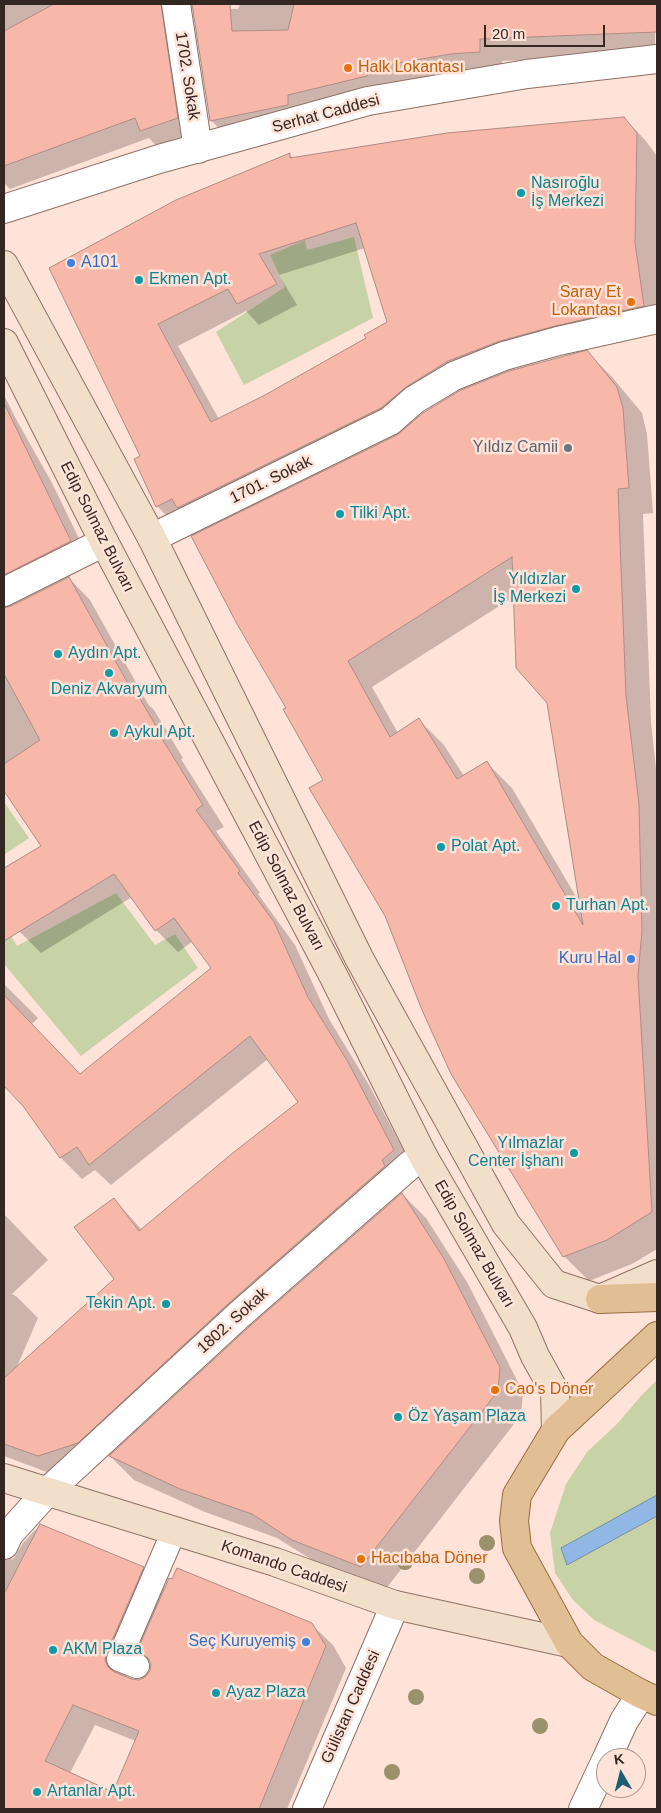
<!DOCTYPE html>
<meta charset="utf-8">
<style>
body{margin:0}
#map{position:relative;width:661px;height:1813px;overflow:hidden;background:#ffe2d8;font-family:Helvetica,sans-serif}
canvas{display:block}
.frame{position:absolute;inset:0;border:5px solid #342722;pointer-events:none}
.north{position:absolute;left:596px;top:1748px;width:50px;height:50px;box-sizing:border-box;background:#ffe2d8;border:1px solid #ae978f;border-radius:50%;rotate:352deg;font-size:14px;font-weight:700;line-height:20px;text-align:center;color:#342722}
.north::after{content:'';display:block;margin:auto;width:18px;height:22px;background:#1d5f73;clip-path:polygon(50% 0,100% 100%,50% 72%,0 100%)}
.scale{position:absolute;left:484px;top:25px;width:121px;height:22px;box-sizing:border-box;border:2px solid #342722;border-top:0;padding-left:6px;font-size:15px;line-height:18px;white-space:nowrap;color:#342722;-webkit-text-stroke:4px #ffe2d8;paint-order:stroke}
</style>
<div id="map">
<canvas width="661" height="1813"></canvas>
<div class="frame"></div>
<div class="north">K</div>
<div class="scale">20 m</div>
</div>
<script>
const c = document.querySelector('canvas').getContext('2d');
c.lineJoin = 'round';
function fill(path, color) { c.fillStyle = color; c.fill(path, 'evenodd'); }
const toPath = rows => new Path2D(rows.map(r => 'M' + r).join(''));
function strokePath(path, color, width, dash) { c.strokeStyle = color; c.lineWidth = width; c.lineCap = dash ? 'butt' : 'round'; c.setLineDash(dash || []); c.stroke(path); }
function write(font, color, halo, rows, align = 'center') {
  c.font = font + ' Helvetica,sans-serif'; c.lineWidth = 5; c.setLineDash([]); c.textBaseline = 'middle'; c.strokeStyle = halo; c.fillStyle = color; for (const [text, x, y, turn = 0] of rows) {
    c.save(); c.translate(x, y); c.rotate((+turn || 0) * Math.PI / 180); c.textAlign = isNaN(turn) ? turn : align; if (halo) c.strokeText(text, 0, 0); c.fillText(text, 0, 0); c.restore();
  }
}
const green = toPath([
 [354,237,373,318,244,385,216,332,285,287,270,255,305,240,307,250],
 [4,802,29,838,4,855],
 [116,893,155,945,175,934,198,968,81,1056,4,964,4,924,17,946],
 [657,1380,657,1653,594,1620,573,1600,555,1573,550,1533,566,1484,587,1452,617,1424,641,1396]
]);
const water = toPath([
 [657,1495,657,1516,567,1565,561,1548,657,1495]
]);
const shadow = toPath([
 [4,4,170,4,195,137,159,149,149,138,10,189,4,183],
 [240,4,655,4,655,55,502,61,502,74,233,143,211,120,194,8,238,9],
 [624,118,645,140,657,156,656,265,657,328,521,362,470,382,427,407,403,429,199,529,178,527,157,506,142,456,50,268,290,155,294,159],
 [365,248,389,323,367,339,265,396,219,419,178,346,246,311,259,325,297,305,279,275],
 [587,352,612,377,642,413,647,434,653,513,643,514,651,722,657,778,657,1249,632,1264,589,1281,564,1256,387,915,324,780,287,708],
 [515,596,548,703,581,905,512,788,487,763,464,776,444,745,419,720,398,733,372,687],
 [4,395,16,419,52,483,91,563,18,599,9,607,69,578,90,600,148,704,154,710,183,758,181,759,224,827,216,831,260,893,258,894,295,945,329,1019,369,1085,415,1172,402,1182,406,1188,250,1324,99,1464,60,1477,4,1456,4,1214,48,1260,12,1294,17,1297,38,1318,16,1369,116,1279,114,1199,142,1230,300,1102,268,1059,111,1185,95,1170,82,1179,61,1158,24,1106,4,1084,4,984,38,1018,31,1025,80,1076,212,968,193,941,178,952,156,930,132,897,41,953,19,931,4,906,4,869,42,846,4,791],
 [402,1194,426,1218,467,1282,523,1392,521,1415,385,1590,317,1563,277,1538,205,1512,134,1480,110,1456],
 [4,1515,26,1536,16,1549,11,1560,14,1558,23,1543,36,1529,143,1568,165,1590,311,1624,333,1645,346,1668,287,1809,4,1809],
 [138,1650,152,1664,151,1672,146,1678,139,1681,127,1677],
 [95,1725,136,1741,114,1793,70,1773]
]);
const building = toPath([
 [54,4,161,4,178,118,140,131,135,118,4,166,4,31,54,4],
 [192,4,230,4,232,31,288,30,294,4,657,4,657,32,480,39,480,52,451,54,368,68,367,76,288,95,288,105,210,121,192,4],
 [624,117,637,133,635,243,644,306,555,326,500,341,448,361,406,387,381,408,177,508,172,499,156,507,134,459,140,456,49,268,176,200,290,153,290,158,447,133,624,117],
 [356,223,387,322,364,335,366,338,265,395,211,422,158,324,228,289,237,304,277,284,259,254,356,223],
 [587,350,617,387,623,408,629,488,618,489,626,696,639,804,642,931,638,976,652,1212,607,1240,563,1257,451,1074,422,1010,385,916,309,788,323,780,283,709,286,708,237,624,191,536,397,435,423,413,461,390,509,371,587,350],
 [512,557,516,668,547,703,583,925,487,761,457,779,419,718,390,737,348,661,512,557],
 [4,403,71,541,4,575,4,403],
 [69,577,131,689,133,687,162,736,161,737,203,805,196,810,240,871,238,873,274,922,308,997,348,1062,394,1150,382,1160,385,1166,229,1303,78,1443,38,1456,4,1444,4,1378,114,1279,74,1227,114,1198,139,1231,234,1152,298,1102,250,1036,89,1165,77,1147,60,1158,23,1106,4,1086,4,995,80,1074,211,968,174,918,155,931,114,874,4,941,4,868,41,846,4,791,4,764,40,740,4,674,4,608,11,606,69,577],
 [402,1193,443,1257,500,1367,498,1391,361,1567,292,1540,252,1514,180,1489,109,1456,249,1327,402,1193],
 [40,1524,144,1567,106,1654,105,1660,108,1667,114,1672,132,1679,139,1680,145,1677,150,1671,151,1664,148,1658,137,1651,169,1578,172,1579,177,1568,312,1623,326,1646,259,1809,4,1809,4,1594,40,1524],
 [73,1705,139,1731,113,1792,45,1761,73,1705]
]);
const service = toPath([
 [137,1666,119,1659,174,1531]
]);
const pedestrian = toPath([
 [390,421,414,400,454,376,504,356,558,341,657,319],
 [607,1758,624,1721,641,1694],
 [307,1809,395,1605],
 [583,1809,606,1760]
]);
const minor = toPath([
 [176,4,198,149],
 [152,538,390,421],
 [4,592,104,542],
 [4,1545,9,1534,47,1492,239,1315,409,1166,423,1156]
]);
const tertiary = toPath([
 [4,209,159,159,368,101,527,74,657,59]
]);
const secondary = toPath([
 [4,265,152,538,359,958,506,1224,554,1284,600,1299,657,1274],
 [4,343,104,542,333,975,423,1156,523,1328,535,1356,555,1392,556,1430],
 [4,1478,275,1562,395,1605,569,1643]
]);
const primary = toPath([
 [600,1299,657,1297],
 [657,1336,556,1430,517,1495,514,1521,517,1548,569,1643,593,1667,641,1694,657,1701]
]);
const trees = [
 [487,1543],
 [460,1557],
 [405,1562],
 [477,1576],
 [416,1697],
 [540,1726],
 [392,1772]
];
const markers = [
 [348,68,5,"#e8710a"],
 [521,193,5,"#0f9aa8"],
 [71,263,5,"#3f7fe0"],
 [139,280,5,"#0f9aa8"],
 [631,302,5,"#e8710a"],
 [568,448,5,"#6b7280"],
 [340,514,5,"#0f9aa8"],
 [576,589,5,"#0f9aa8"],
 [58,654,5,"#0f9aa8"],
 [109,673,5,"#0f9aa8"],
 [114,733,5,"#0f9aa8"],
 [441,847,5,"#0f9aa8"],
 [556,906,5,"#0f9aa8"],
 [631,959,5,"#3f7fe0"],
 [574,1153,5,"#0f9aa8"],
 [166,1304,5,"#0f9aa8"],
 [495,1390,5,"#e8710a"],
 [398,1417,5,"#0f9aa8"],
 [361,1559,5,"#e8710a"],
 [306,1642,5,"#3f7fe0"],
 [53,1650,5,"#0f9aa8"],
 [216,1693,5,"#0f9aa8"],
 [37,1792,5,"#0f9aa8"]
];
const foodNames = [
 ["Halk Lokantası",358,68],
 ["Saray Et",621,293,"right"],
 ["Lokantası",621,311,"right"],
 ["Cao's Döner",505,1390],
 ["Hacıbaba Döner",371,1559]
];
const streetNames = [
 ["1702. Sokak",187,76,81],
 ["Serhat Caddesi",326,114,-15],
 ["1701. Sokak",271,480,-26],
 ["Edip Solmaz Bulvarı",97,527,63],
 ["Edip Solmaz Bulvarı",286,886,62],
 ["Edip Solmaz Bulvarı",474,1244,60],
 ["1802. Sokak",233,1321,-42],
 ["Komando Caddesi",284,1567,19],
 ["Gülistan Caddesi",351,1707,-66]
];
const cultureNames = [
 ["Nasıroğlu",531,184],
 ["İş Merkezi",531,202],
 ["Ekmen Apt.",149,280],
 ["Tilki Apt.",350,514],
 ["Yıldızlar",566,580,"right"],
 ["İş Merkezi",566,598,"right"],
 ["Aydın Apt.",68,654],
 ["Deniz Akvaryum",109,690,"center"],
 ["Aykul Apt.",124,733],
 ["Polat Apt.",451,847],
 ["Turhan Apt.",566,906],
 ["Yılmazlar",564,1144,"right"],
 ["Center İşhanı",564,1162,"right"],
 ["Tekin Apt.",156,1304,"right"],
 ["Öz Yaşam Plaza",408,1417],
 ["AKM Plaza",63,1650],
 ["Ayaz Plaza",226,1693],
 ["Artanlar Apt.",47,1792]
];
const shopNames = [
 ["A101",81,263,"left"],
 ["Kuru Hal",621,959],
 ["Seç Kuruyemiş",296,1642]
];
const worshipNames = [
 ["Yıldız Camii",558,448]
];
fill(green, '#c7d2a7');
fill(water, '#91b8e5');
strokePath(water, '#758caa', 1);
fill(shadow, '#0003');
fill(building, '#f7b7a9');
strokePath(building, '#ae8b84', 1);
strokePath(service, '#907065', 26);
strokePath(pedestrian, '#907065', 30);
strokePath(minor, '#907065', 30);
strokePath(tertiary, '#907065', 30);
strokePath(secondary, '#907065', 30);
strokePath(primary, '#996d3e', 30);
strokePath(service, '#fff', 24);
strokePath(pedestrian, '#fff', 28);
strokePath(minor, '#fff', 28);
strokePath(tertiary, '#fff', 28);
strokePath(secondary, '#f1dfca', 28);
strokePath(primary, '#e2be94', 28);
c.fillStyle = '#99926b';
for (const [x, y] of trees) { c.beginPath(); c.arc(x, y, 8, 0, 2 * Math.PI); c.fill(); }
for (const [x, y, r, color] of markers) { const dot = new Path2D(); dot.arc(x, y, r, 0, 2 * Math.PI); c.fillStyle = color; c.fill(dot); strokePath(dot, '#ffe2d8', 2); }
write('16px', '#c56008', '#ffe2d8', foodNames, 'left');
write('16px', '#342722', '#ffe2d8', streetNames);
write('16px', '#0d838f', '#ffe2d8', cultureNames, 'left');
write('16px', '#366cbe', '#ffe2d8', shopNames, 'right');
write('16px', '#5b616d', '#ffe2d8', worshipNames, 'right');
</script>
